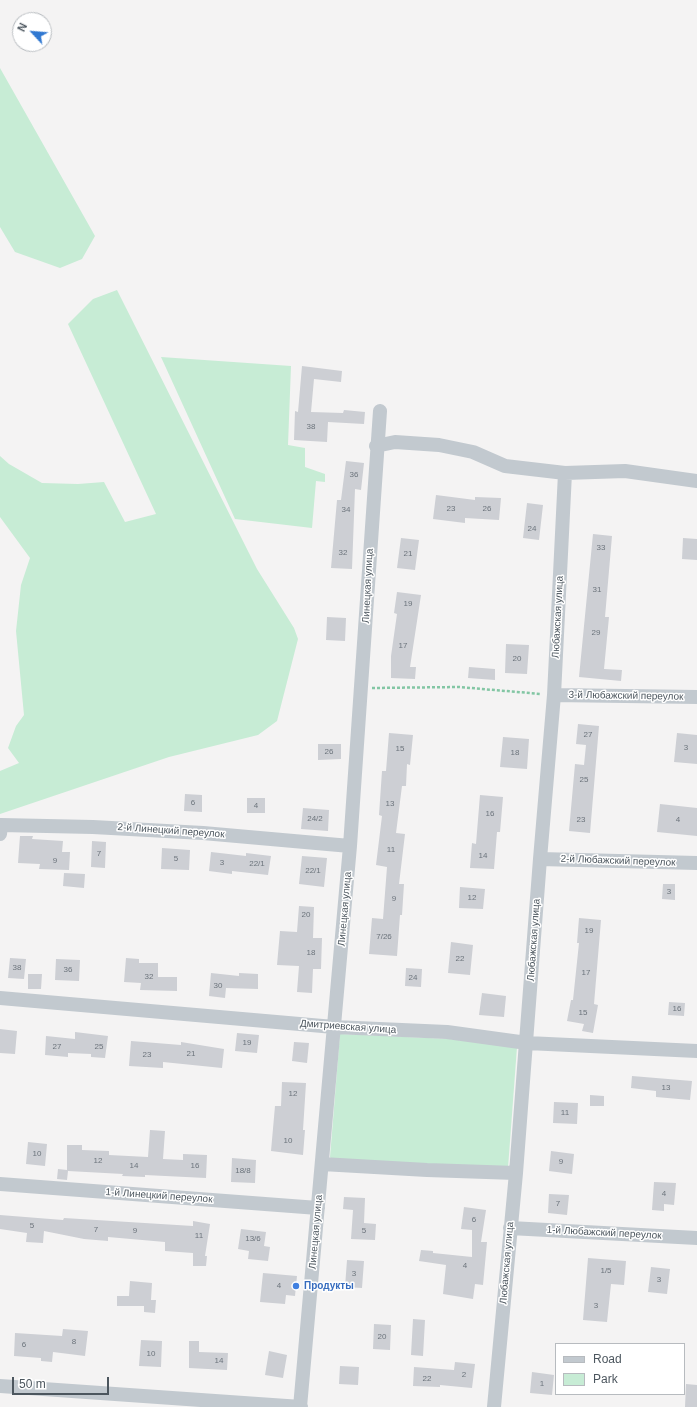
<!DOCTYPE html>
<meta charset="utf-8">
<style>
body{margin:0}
#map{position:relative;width:697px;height:1407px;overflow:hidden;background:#f4f3f3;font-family:Arial,sans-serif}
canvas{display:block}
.legend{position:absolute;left:555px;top:1343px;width:130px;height:52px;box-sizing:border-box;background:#fff;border:1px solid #b7bbbf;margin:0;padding:5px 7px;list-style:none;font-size:12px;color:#4c565e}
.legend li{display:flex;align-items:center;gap:8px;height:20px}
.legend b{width:20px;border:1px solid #b7bbbf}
.north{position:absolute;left:12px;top:12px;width:40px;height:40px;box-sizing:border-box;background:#fff;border:1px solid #b7bbbf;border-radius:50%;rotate:296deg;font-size:11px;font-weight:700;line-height:16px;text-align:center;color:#4c565e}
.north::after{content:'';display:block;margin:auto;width:14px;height:18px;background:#3078d1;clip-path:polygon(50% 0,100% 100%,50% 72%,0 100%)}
.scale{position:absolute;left:12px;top:1377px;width:97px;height:18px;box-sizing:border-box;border:2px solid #4c565e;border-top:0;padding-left:5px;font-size:12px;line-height:14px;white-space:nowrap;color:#4c565e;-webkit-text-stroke:3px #fff;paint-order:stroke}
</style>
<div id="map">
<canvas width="697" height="1407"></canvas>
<ul class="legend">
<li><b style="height:5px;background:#c2c9cf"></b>Road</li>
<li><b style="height:11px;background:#c7ecd5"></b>Park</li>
</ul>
<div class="north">N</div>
<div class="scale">50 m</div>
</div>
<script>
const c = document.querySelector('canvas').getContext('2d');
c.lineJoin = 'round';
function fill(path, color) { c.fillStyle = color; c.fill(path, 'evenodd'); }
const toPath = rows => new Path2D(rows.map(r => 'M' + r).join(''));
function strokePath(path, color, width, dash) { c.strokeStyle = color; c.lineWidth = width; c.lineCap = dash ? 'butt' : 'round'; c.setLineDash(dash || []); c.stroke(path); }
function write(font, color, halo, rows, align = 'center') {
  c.font = font + ' Arial,sans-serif'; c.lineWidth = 3; c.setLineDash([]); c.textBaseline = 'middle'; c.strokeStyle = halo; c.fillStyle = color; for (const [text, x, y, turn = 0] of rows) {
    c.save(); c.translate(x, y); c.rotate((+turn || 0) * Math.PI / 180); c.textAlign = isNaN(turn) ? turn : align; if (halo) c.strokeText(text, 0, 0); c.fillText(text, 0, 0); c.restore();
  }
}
const green = toPath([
 [0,68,95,236,82,259,60,268,15,252,0,227],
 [117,290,257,569,294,628,298,639,277,721,258,735,169,757,0,814,0,771,19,763,8,748,16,726,24,715,16,631,21,585,30,558,0,517,0,456,9,464,42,483,78,484,104,482,125,522,156,514,68,324,93,299],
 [161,357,291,366,288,445,305,448,305,467,325,474,325,482,316,481,312,528,235,519],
 [340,1034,450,1039,517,1047,508,1168,334,1163,330,1157]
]);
const building = toPath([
 [302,366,342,371,341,382,314,379,311,412,343,413,344,410,365,412,364,424,328,422,327,442,294,440,295,411,298,412],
 [346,461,364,463,361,490,355,489,352,569,331,568,337,500,341,500],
 [436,495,475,500,475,497,501,498,499,520,465,518,465,523,433,519],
 [527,503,543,505,539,540,523,538],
 [593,534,612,536,605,617,609,617,604,669,622,670,621,681,579,677],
 [401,538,419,540,415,570,397,568],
 [683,538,697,539,697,560,682,559],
 [397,592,421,595,410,667,416,667,415,679,391,678,391,656,397,614,394,613],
 [327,617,346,618,345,641,326,640],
 [506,644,529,645,527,674,505,673],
 [469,667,495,669,495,680,468,678],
 [578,724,599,726,590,833,569,831,575,764,584,765,586,745,576,744],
 [389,733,413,735,410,765,407,764,406,786,402,786,396,833,405,834,399,884,404,884,402,915,400,915,397,956,369,954,372,918,383,919,387,867,376,865,382,816,379,815,382,771,386,771],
 [677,733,697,735,697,764,674,762],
 [503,737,529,739,527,769,500,767],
 [318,744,341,744,341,759,318,760],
 [185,794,202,795,202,812,184,811],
 [480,795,503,797,500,832,497,832,494,869,470,868,472,843,476,844],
 [247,798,265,798,265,813,247,813],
 [660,804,697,808,697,836,657,832],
 [303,808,329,810,328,831,301,829],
 [20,836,33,836,32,839,63,841,62,852,70,852,69,870,39,869,40,864,18,863],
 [92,841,106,842,105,868,91,867],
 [162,848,190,850,189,870,161,869],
 [211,852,246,856,246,853,271,856,268,875,232,871,232,874,209,871],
 [302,856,327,858,324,887,299,884],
 [64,873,85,874,84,888,63,886],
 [663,884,675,884,675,900,662,899],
 [460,887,485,889,483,909,459,908],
 [299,906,314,907,313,938,322,938,321,969,313,969,312,993,297,992,299,966,277,965,280,931,297,932],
 [579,918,601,920,594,1004,598,1005,593,1033,582,1031,584,1024,567,1021,571,1000,573,1000,579,943,577,943],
 [451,942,473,945,470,975,448,973],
 [10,958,26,959,24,979,8,978],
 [126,958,139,959,139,963,158,963,158,977,177,977,177,991,140,990,141,983,124,982],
 [56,959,80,960,79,981,55,980],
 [406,968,422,969,421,987,405,986],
 [211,973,239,976,239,973,258,974,258,989,226,988,225,998,209,996],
 [28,974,42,974,41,989,28,989],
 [482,993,506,996,504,1017,479,1015],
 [669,1002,685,1003,684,1016,668,1015],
 [0,1029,17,1031,15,1054,0,1053],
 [75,1032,108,1036,105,1058,91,1057,91,1054,68,1053,68,1057,45,1055,46,1036,75,1039],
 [237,1033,259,1035,257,1053,235,1051],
 [131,1041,181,1045,181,1042,224,1049,222,1068,163,1062,163,1068,129,1066],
 [294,1042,309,1043,307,1063,292,1061],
 [632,1076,692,1081,690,1100,656,1097,656,1091,631,1088],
 [282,1082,306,1083,303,1130,305,1130,303,1155,271,1151,275,1106,281,1106],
 [590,1095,604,1096,604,1106,590,1106],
 [554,1102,578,1103,577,1124,553,1123],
 [150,1130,165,1131,163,1159,183,1160,183,1154,207,1155,206,1178,145,1175,145,1177,122,1176,123,1174,68,1171,67,1180,57,1179,58,1169,67,1170,67,1145,82,1145,82,1150,109,1151,109,1155,148,1157],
 [28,1142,47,1144,45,1166,26,1164],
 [551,1151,574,1154,572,1174,549,1171],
 [232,1158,256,1160,255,1183,231,1182],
 [654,1182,676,1183,674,1205,664,1204,664,1211,652,1210],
 [549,1194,569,1195,567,1215,548,1213],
 [344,1197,365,1198,364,1223,376,1224,375,1240,351,1239,353,1210,343,1209],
 [464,1207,486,1210,481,1242,487,1242,483,1285,475,1284,473,1299,443,1294,446,1265,419,1261,421,1250,433,1251,433,1253,472,1257,472,1230,461,1229],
 [0,1215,63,1220,64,1218,193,1226,193,1221,210,1224,205,1256,207,1256,206,1266,193,1266,193,1253,165,1251,165,1242,108,1237,108,1241,84,1239,44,1231,43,1243,26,1242,27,1233,0,1229],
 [241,1229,266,1232,264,1246,270,1247,268,1261,248,1259,249,1251,238,1249],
 [588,1258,626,1261,624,1285,611,1284,607,1322,583,1320],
 [347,1260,364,1261,362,1288,345,1287],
 [651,1267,670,1269,667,1294,648,1292],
 [263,1273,297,1276,295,1296,286,1295,285,1304,260,1302],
 [130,1281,152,1283,151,1300,156,1300,155,1313,144,1312,144,1306,117,1306,117,1296,129,1296],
 [413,1319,425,1320,423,1356,411,1355],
 [374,1324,391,1325,390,1350,373,1349],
 [63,1329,88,1331,85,1356,53,1352,52,1362,41,1361,41,1358,14,1356,15,1333,62,1336],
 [141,1340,162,1341,161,1367,139,1366],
 [189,1341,199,1341,199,1352,228,1353,227,1370,189,1368],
 [269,1351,287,1355,283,1378,265,1375],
 [455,1362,475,1364,472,1388,440,1385,440,1387,413,1386,414,1367,454,1370],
 [340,1366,359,1367,358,1385,339,1384],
 [532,1372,554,1375,552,1395,530,1393],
 [686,1384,697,1385,697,1407,685,1407]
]);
const path = toPath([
 [372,688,459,687,541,694]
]);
const minor = toPath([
 [376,446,395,442,439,445,473,452,505,466,565,473,625,471,697,481],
 [554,695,697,697],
 [0,834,1,825,93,827,203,833,350,846],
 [540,859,697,863],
 [0,998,334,1027,447,1032,527,1043,697,1051],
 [322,1164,427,1170,516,1173],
 [0,1184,318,1208],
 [510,1228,697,1238],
 [0,1386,301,1407],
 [300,1407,350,846,380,411],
 [494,1407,516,1173,540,859,554,695,565,473]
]);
const markers = [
 [296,1286,4,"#3f7fe0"]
];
const numberNames = [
 ["38",311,427],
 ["36",354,475],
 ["23",451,509],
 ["26",487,509],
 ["34",346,510],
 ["24",532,529],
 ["33",601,548],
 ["32",343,553],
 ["21",408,554],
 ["31",597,590],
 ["19",408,604],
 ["29",596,633],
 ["17",403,646],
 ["20",517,659],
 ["27",588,735],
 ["3",686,748],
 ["15",400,749],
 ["26",329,752],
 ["18",515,753],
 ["25",584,780],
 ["6",193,803],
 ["13",390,804],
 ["4",256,806],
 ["16",490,814],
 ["24/2",315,819],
 ["23",581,820],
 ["4",678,820],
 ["11",391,850],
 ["7",99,854],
 ["14",483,856],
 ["5",176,859],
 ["9",55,861],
 ["3",222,863],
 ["22/1",257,864],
 ["22/1",313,871],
 ["3",669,892],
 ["12",472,898],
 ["9",394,899],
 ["20",306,915],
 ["19",589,931],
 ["7/26",384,937],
 ["18",311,953],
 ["22",460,959],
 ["38",17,968],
 ["36",68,970],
 ["17",586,973],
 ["32",149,977],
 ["24",413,978],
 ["30",218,986],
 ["16",677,1009],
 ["15",583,1013],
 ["19",247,1043],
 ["27",57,1047],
 ["25",99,1047],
 ["21",191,1054],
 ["23",147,1055],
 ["13",666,1088],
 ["12",293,1094],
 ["11",565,1113],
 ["10",288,1141],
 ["10",37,1154],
 ["12",98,1161],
 ["9",561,1162],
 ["14",134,1166],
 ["16",195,1166],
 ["18/8",243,1171],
 ["4",664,1194],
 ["7",558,1204],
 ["6",474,1220],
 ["5",32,1226],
 ["7",96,1230],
 ["9",135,1231],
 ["5",364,1231],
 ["11",199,1236],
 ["13/6",253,1239],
 ["4",465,1266],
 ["1/5",606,1271],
 ["3",354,1274],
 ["3",659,1280],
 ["4",279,1286],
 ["3",596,1306],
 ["20",382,1337],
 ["8",74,1342],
 ["6",24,1345],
 ["10",151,1354],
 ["14",219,1361],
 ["2",464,1375],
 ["22",427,1379],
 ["1",542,1384]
];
const streetNames = [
 ["Линецкая улица",368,586,-87],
 ["Любажская улица",558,617,-87],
 ["3-й Любажский переулок",626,696,1],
 ["2-й Линецкий переулок",171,831,4],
 ["2-й Любажский переулок",618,861,2],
 ["Линецкая улица",345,909,-85],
 ["Любажская улица",534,940,-86],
 ["Дмитриевская улица",348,1027,4],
 ["1-й Линецкий переулок",159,1196,4],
 ["Линецкая улица",316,1232,-85],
 ["1-й Любажский переулок",604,1233,3],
 ["Любажская улица",507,1263,-85]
];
const shopNames = [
 ["Продукты",304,1286]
];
fill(green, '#c7ecd5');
fill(building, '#cdcfd4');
strokePath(path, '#83c6a4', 2.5, [3, 2]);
strokePath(minor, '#c2c9cf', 14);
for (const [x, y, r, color] of markers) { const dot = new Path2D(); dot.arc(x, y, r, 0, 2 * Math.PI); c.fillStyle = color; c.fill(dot); strokePath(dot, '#fff', 1.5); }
write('8px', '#6c747c', null, numberNames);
write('10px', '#4c565e', '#fff', streetNames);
write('bold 10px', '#366cbe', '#fff', shopNames, 'left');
</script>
